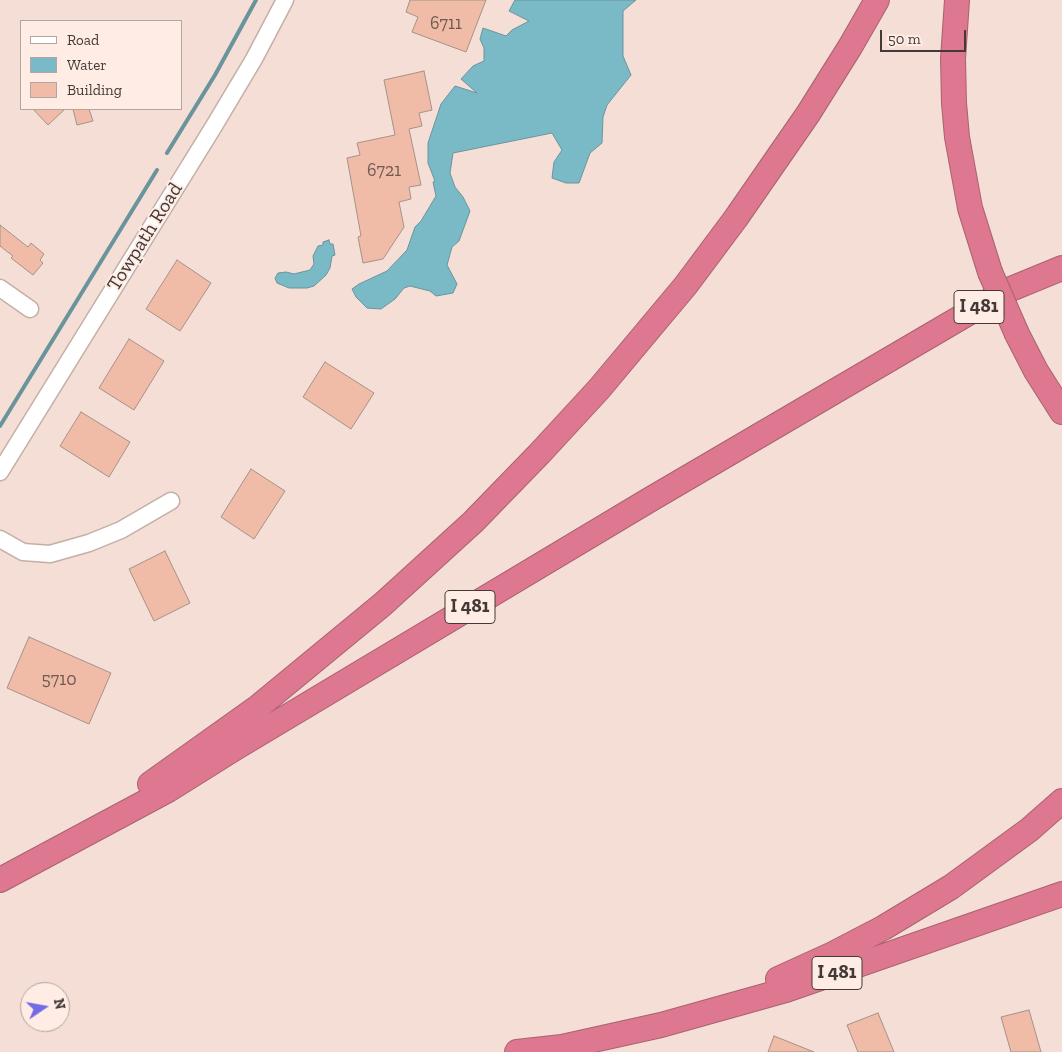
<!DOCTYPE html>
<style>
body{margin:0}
#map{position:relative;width:1062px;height:1052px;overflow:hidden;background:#f4ded5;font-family:"Zilla Slab",serif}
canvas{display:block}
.legend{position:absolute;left:20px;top:20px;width:162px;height:90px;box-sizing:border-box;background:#feece5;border:1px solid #b3a59f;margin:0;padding:6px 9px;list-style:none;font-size:15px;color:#433a37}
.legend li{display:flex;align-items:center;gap:10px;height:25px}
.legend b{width:25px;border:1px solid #b3a59f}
.north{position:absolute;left:20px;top:982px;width:50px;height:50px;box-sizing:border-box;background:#feece5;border:1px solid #b3a59f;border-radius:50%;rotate:78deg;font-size:14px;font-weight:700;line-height:20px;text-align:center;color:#433a37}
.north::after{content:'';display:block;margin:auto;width:18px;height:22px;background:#736ae5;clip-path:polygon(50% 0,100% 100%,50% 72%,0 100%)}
.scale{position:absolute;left:880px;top:30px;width:86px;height:22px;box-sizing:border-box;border:2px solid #433a37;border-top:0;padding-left:6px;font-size:15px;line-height:18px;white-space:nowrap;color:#433a37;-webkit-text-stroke:4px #feece5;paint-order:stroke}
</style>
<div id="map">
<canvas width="1062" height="1052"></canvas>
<ul class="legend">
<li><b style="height:6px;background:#fff"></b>Road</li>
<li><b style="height:14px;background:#7abac7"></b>Water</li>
<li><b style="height:14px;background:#f0bca7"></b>Building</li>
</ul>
<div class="north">N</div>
<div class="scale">50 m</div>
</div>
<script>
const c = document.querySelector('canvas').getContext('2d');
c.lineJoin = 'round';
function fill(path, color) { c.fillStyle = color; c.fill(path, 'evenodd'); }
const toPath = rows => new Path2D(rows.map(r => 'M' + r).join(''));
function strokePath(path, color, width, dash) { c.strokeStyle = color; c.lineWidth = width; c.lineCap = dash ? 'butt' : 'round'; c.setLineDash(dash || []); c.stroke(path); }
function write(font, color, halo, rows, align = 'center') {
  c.font = font + ' "Zilla Slab",serif'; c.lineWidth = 4; c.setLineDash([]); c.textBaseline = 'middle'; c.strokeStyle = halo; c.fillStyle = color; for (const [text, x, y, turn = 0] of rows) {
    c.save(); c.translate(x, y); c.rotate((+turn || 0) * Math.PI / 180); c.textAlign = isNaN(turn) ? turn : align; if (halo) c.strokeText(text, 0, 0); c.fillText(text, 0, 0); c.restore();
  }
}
const water = toPath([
 [515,0,636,0,623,11,623,56,631,75,607,105,603,117,602,143,590,153,579,183,566,183,552,178,554,162,562,150,552,133,453,153,450,173,455,187,463,197,470,211,459,241,452,247,447,265,457,284,453,293,436,296,430,291,410,286,404,288,395,299,381,309,367,308,356,297,352,289,359,284,387,271,407,250,415,227,421,221,436,196,433,182,435,181,428,163,428,143,441,104,455,86,477,93,461,79,473,66,484,61,484,48,480,39,483,28,506,36,512,30,529,21,509,11,515,0],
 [329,240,330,244,333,244,335,255,332,256,330,268,326,275,314,286,307,288,289,288,277,283,275,278,278,273,286,272,294,274,310,270,314,264,313,256,318,246,323,245,323,242,329,240]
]);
const stream = toPath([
 [167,153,215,75,256,0],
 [0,426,157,170]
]);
const building = toPath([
 [410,0,486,0,466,52,412,32,418,17,406,12,410,0],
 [424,71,432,110,419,113,422,126,409,129,421,185,409,187,411,199,399,202,404,227,383,259,363,263,358,237,361,236,347,158,360,155,357,143,395,135,384,80,424,71],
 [33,109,65,109,48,125,33,109],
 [73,109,89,109,93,121,77,125,73,109],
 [0,225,28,247,31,243,44,254,40,260,43,263,33,275,11,258,13,256,0,246,0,225],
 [177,260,211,283,180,331,146,309,177,260],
 [129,339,164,361,134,410,99,388,129,339],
 [325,362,374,393,351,429,303,397,325,362],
 [81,412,130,442,109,477,60,446,81,412],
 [251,469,285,491,254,539,221,517,251,469],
 [165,551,190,603,154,621,129,569,165,551],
 [29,637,111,673,89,724,7,688,29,637],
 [1029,1010,1041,1052,1011,1052,1001,1017,1029,1010],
 [878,1013,894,1052,858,1052,847,1025,878,1013],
 [774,1036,814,1052,768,1052,774,1036]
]);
const minor = toPath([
 [0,288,30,309],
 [0,472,214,126,254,59,285,0],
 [0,539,23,552,50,554,89,543,121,530,171,501]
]);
const highway = toPath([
 [957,0,953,59,954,103,957,137,970,208,990,272],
 [1017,334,1036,371,1062,412],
 [150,784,258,707,383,604,473,522,540,453,599,389,686,285,736,218,808,114,850,47,877,0],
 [0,880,168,790,235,748,651,499,1006,291,1062,268],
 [778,979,833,954,883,928,951,887,1029,830,1062,801],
 [517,1052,562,1047,661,1025,786,990,1062,894]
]);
const highwayBridge = toPath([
 [990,272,1017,334]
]);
const numberNames = [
 ["6711",446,24],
 ["6721",384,171],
 ["5710",59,680]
];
const shields = [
 [979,307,50],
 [470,607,50],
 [837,973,50]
];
const shieldNames = [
 ["I 481",979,307],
 ["I 481",470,607],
 ["I 481",837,973]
];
const streetNames = [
 ["Towpath Road",145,237,-58]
];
fill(water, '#7abac7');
strokePath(water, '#6a949c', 1);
strokePath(stream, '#6a949c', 4);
fill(building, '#f0bca7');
strokePath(building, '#a59189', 1);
strokePath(minor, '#c4afa7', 19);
strokePath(highway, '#a86271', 26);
strokePath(minor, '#fff', 16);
strokePath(highway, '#de7790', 24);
strokePath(highwayBridge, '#a86271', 26, []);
strokePath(highwayBridge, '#de7790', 24);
write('18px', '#6e5a53', null, numberNames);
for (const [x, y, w] of shields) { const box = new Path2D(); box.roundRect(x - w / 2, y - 16.5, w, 33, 4); c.fillStyle = '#feece5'; c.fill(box); strokePath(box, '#433a37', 1); }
write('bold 19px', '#433a37', null, shieldNames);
write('20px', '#433a37', '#feece5', streetNames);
</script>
